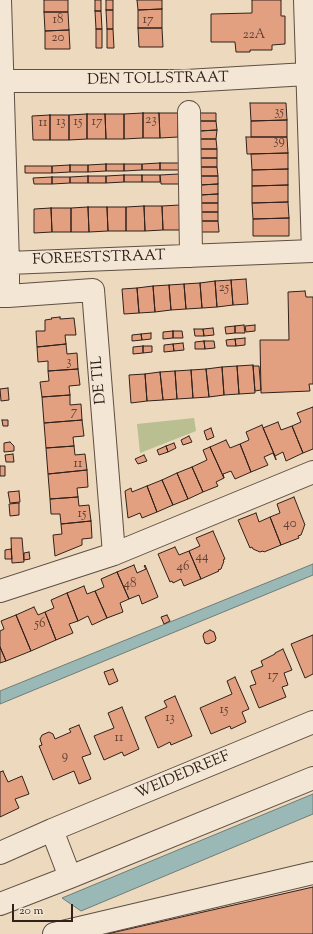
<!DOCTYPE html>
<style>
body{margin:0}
#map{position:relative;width:313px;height:934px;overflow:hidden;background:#edd9bd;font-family:"Sorts Mill Goudy",serif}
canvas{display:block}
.scale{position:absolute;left:12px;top:904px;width:61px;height:18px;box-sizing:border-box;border:2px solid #30211b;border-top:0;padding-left:5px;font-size:12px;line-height:14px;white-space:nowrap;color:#30211b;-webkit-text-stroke:3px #f3e6d4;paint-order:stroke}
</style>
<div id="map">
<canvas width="313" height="934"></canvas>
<div class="scale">20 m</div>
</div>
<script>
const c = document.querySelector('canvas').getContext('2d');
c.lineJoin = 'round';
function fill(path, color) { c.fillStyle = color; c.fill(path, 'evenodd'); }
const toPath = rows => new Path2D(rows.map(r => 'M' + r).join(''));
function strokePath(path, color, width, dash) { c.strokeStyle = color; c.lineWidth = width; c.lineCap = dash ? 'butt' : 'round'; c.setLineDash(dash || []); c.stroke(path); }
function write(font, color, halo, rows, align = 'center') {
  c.font = font + ' "Sorts Mill Goudy",serif'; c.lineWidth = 3.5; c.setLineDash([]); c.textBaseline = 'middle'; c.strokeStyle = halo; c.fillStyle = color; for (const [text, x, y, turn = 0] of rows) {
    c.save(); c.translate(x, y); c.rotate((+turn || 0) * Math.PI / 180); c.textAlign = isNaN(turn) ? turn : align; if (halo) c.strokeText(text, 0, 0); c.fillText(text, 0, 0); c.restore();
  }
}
const green = toPath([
 [194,418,196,431,140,453,137,424]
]);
const water = toPath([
 [313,564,313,575,0,704,0,691,313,564],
 [313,794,313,814,81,911,62,898,313,794]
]);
const building = toPath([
 [44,0,68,0,68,12,44,12,44,0],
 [95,0,101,0,101,11,95,11,95,0],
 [106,0,113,0,113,10,106,10,106,0],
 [137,0,162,0,162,9,138,10,137,0],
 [252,0,281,0,281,16,285,16,285,44,272,45,272,50,250,50,250,52,236,52,235,42,211,42,211,14,252,13,252,0],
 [162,9,162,28,138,28,138,10,162,9],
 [106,10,113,10,113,29,107,29,106,10],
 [95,11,101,11,102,29,96,29,95,11],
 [44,12,68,12,69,30,45,31,44,12],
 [138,28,162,28,163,47,139,47,138,28],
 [96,29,102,29,102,48,96,48,96,29],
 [107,29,113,29,114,48,107,48,107,29],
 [69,30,70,49,45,49,45,31,69,30],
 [250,103,286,103,287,120,251,121,250,103],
 [143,113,159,113,160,138,143,138,143,113],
 [143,113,143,138,124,139,124,114,143,113],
 [159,113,178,113,178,137,160,138,159,113],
 [199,113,216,113,216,121,198,121,199,113],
 [87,114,87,139,69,140,69,115,87,114],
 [87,114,105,114,106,139,87,139,87,114],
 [105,114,124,114,124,139,106,139,105,114],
 [50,115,50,140,33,140,32,116,50,115],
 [50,115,69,115,69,140,50,140,50,115],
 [287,120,287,137,251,137,251,121,287,120],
 [198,121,216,121,217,130,199,131,198,121],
 [217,130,216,139,199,139,199,131,217,130],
 [246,137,287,137,288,153,247,154,246,137],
 [199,139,216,139,217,149,199,149,199,139],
 [199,149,217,149,217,158,199,158,199,149],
 [288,153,288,169,252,170,251,154,288,153],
 [199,158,217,158,217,167,199,167,199,158],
 [160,163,160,170,142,170,142,164,160,163],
 [160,163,179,163,179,170,160,170,160,163],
 [106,164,106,171,88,172,88,165,106,164],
 [106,164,124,164,124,171,106,171,106,164],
 [124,164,142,164,142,170,124,171,124,164],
 [70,165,70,172,52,173,52,166,70,165],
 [70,165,88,165,88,172,70,172,70,165],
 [25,166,52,166,52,173,25,173,25,166],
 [199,167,217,167,218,176,199,176,199,167],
 [288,169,288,185,252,186,252,170,288,169],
 [179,174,179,184,161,184,160,175,179,174],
 [124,175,124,182,106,183,106,176,124,175],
 [124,175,142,175,142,182,124,182,124,175],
 [142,175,160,175,160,182,142,182,142,175],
 [88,176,106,176,106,183,88,183,88,176],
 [88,176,88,183,70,183,70,177,88,176],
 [199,176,218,176,218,184,200,185,199,176],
 [52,177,70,177,70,183,52,184,52,177],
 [52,177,52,184,34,184,33,178,52,177],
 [218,184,218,194,200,195,200,185,218,184],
 [288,185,288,202,252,203,252,186,288,185],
 [218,194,218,203,200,203,200,195,218,194],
 [288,202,289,218,253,219,252,203,288,202],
 [200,203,218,203,218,212,200,212,200,203],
 [180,205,180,230,163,230,162,206,180,205],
 [144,206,145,231,126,231,126,207,144,206],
 [144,206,162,206,163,230,145,231,144,206],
 [88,207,107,207,108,231,89,232,88,207],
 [88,207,89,232,71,232,71,208,88,207],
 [107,207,126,207,126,231,108,231,107,207],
 [51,208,71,208,71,232,52,232,51,208],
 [51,208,52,232,34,233,34,209,51,208],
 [200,212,218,212,218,221,201,221,200,212],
 [289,218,289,236,253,236,253,219,289,218],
 [201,221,218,221,219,232,201,232,201,221],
 [246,279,248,304,233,305,231,280,246,279],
 [231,280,233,305,217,307,215,281,231,280],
 [215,281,217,307,202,308,200,283,215,281],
 [200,283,202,308,186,309,184,284,200,283],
 [184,284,186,309,171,310,169,285,184,284],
 [169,285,171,310,155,312,153,286,169,285],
 [153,286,155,312,139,313,137,288,153,286],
 [137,288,139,313,124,314,122,289,137,288],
 [305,291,306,297,313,297,313,384,309,384,310,391,261,393,260,340,289,340,288,292,305,291],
 [60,317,60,319,74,318,76,335,65,335,66,344,37,347,36,331,45,331,45,320,52,319,51,318,60,317],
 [244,325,245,333,235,333,235,326,244,325],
 [255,325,255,331,246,332,245,326,255,325],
 [235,326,235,333,226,334,225,327,235,326],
 [213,328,214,335,204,336,203,329,213,328],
 [194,329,203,329,204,336,195,336,194,329],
 [173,331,173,338,163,339,163,332,173,331],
 [173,331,182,331,183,338,173,338,173,331],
 [151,333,151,339,142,340,141,334,151,333],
 [141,334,142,340,132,341,132,335,141,334],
 [245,338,245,345,236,346,235,339,245,338],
 [235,339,236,346,227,346,226,340,235,339],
 [204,341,205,349,195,349,195,342,204,341],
 [204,341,214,341,215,348,205,349,204,341],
 [183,343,184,350,174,351,173,344,183,343],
 [66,344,67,354,77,353,78,369,48,371,48,361,38,362,37,347,66,344],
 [173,344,174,351,164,352,164,345,173,344],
 [143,346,152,346,152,352,143,353,143,346],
 [143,346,143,353,133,354,133,347,143,346],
 [253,365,255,393,239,394,237,366,253,365],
 [237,366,239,394,224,395,222,367,237,366],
 [253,366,259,366,261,390,255,391,253,366],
 [222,367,224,395,209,397,206,369,222,367],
 [78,369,80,385,69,386,70,395,42,397,40,382,49,381,48,371,78,369],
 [206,369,209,397,193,398,191,370,206,369],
 [191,370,193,398,177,399,175,371,191,370],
 [175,371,177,399,163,400,160,372,175,371],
 [160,372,163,400,147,401,145,374,160,372],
 [145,374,147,401,131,403,129,375,145,374],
 [8,388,9,400,1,401,0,389,8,388],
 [70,395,70,405,81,404,82,420,44,423,42,397,70,395],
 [313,407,313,449,303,453,292,426,301,422,297,413,313,407],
 [2,420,8,420,8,426,3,426,2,420],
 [82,420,84,436,73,437,74,446,46,448,44,423,82,420],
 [278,422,281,430,292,426,303,453,286,461,283,452,275,456,263,428,278,422],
 [262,425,276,459,276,460,273,453,264,457,268,465,251,472,240,444,249,440,246,432,262,425],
 [211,428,214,437,207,440,204,431,211,428],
 [189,436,192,442,183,445,181,440,189,436],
 [226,440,230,448,240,444,251,472,235,479,231,471,223,474,224,478,210,447,226,440],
 [10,442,14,446,14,451,4,452,4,443,10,442],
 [174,443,176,448,168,452,166,446,174,443],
 [74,446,75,455,85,454,87,470,48,474,46,448,74,446],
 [166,446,168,452,159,455,157,450,166,446],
 [210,447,224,478,216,482,218,486,203,492,192,467,207,460,203,450,210,447],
 [13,454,14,462,6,462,5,455,13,454],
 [144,455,147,461,138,464,135,459,144,455],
 [0,466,5,466,5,476,0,476,0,466],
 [192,467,203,492,188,499,177,473,192,467],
 [87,470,88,487,77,488,78,497,50,499,48,474,87,470],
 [177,473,188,499,173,505,162,480,177,473],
 [162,480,173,505,157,512,147,486,162,480],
 [147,486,157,512,142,518,140,513,128,518,125,491,131,488,132,492,147,486],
 [19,491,20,502,10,503,8,492,19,491],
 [78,497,79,506,89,505,91,521,61,524,60,514,51,514,50,499,78,497],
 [294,497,305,525,304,526,304,527,301,535,298,536,299,538,281,545,270,517,280,513,277,504,294,497],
 [19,503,19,515,10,516,9,504,19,503],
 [256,513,259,522,270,517,281,545,264,552,263,551,260,552,253,549,252,547,250,548,238,520,256,513],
 [91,521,92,538,82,539,82,545,55,556,53,535,62,534,61,524,91,521],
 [213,531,225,559,223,560,224,561,221,569,218,570,219,571,201,579,189,551,200,546,196,538,213,531],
 [11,538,22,538,24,562,12,563,11,538],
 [175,547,179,555,189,551,201,579,184,586,181,579,173,583,172,581,170,582,158,554,175,547],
 [11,549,12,559,5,559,5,550,11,549],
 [29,552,30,559,24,560,24,553,29,552],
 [134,565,137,573,146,569,144,566,145,565,158,597,142,604,139,595,129,599,117,572,134,565],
 [117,572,129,599,120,603,123,612,107,618,95,591,104,587,101,579,117,572],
 [84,586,87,594,95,591,107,618,92,625,88,616,78,621,67,593,84,586],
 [67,593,78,621,69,624,73,633,56,640,45,612,54,608,51,600,67,593],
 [34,607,38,615,45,612,56,640,31,651,16,615,34,607],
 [16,615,31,651,6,661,0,647,0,631,4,629,1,621,16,615],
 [167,615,170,621,164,624,161,617,167,615],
 [210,630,214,632,216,638,215,641,208,644,205,643,203,636,204,633,210,630],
 [313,635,313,674,305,678,291,644,313,635],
 [0,647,6,661,0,663,0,647],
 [283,649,292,670,284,673,288,685,282,687,286,697,259,708,250,686,256,684,251,671,263,666,261,661,275,654,275,653,283,649],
 [113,669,118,681,109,685,104,672,113,669],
 [235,677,249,709,242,712,246,722,231,729,230,726,211,734,200,708,232,694,227,681,235,677],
 [175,696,192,736,171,745,170,742,158,748,145,717,167,707,164,701,175,696],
 [122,707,139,749,124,756,122,752,104,760,94,736,114,728,108,713,122,707],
 [79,725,91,754,82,757,91,779,79,784,74,771,53,780,39,746,42,745,40,739,42,735,49,732,53,734,55,739,71,732,69,729,79,725],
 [3,771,8,782,22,776,29,794,15,799,19,808,0,817,0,772,3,771],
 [313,887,313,934,107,934,313,887]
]);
const minor = toPath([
 [0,0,8,263,8,296,0,296],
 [0,81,186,81,307,74,313,81],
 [189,112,191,256],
 [8,263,313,251,305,0],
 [8,296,93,290,114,554],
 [0,591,114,554,313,472],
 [52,830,70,877],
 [0,853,52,830,313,722],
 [0,904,70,877,313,778],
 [54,934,313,873]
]);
const numberNames = [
 ["18",58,21],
 ["17",148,21],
 ["22A",254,36],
 ["20",58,39],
 ["35",279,113],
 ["23",151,121],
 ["13",61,123],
 ["15",78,123],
 ["17",97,123],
 ["11",43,124],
 ["39",279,142],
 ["25",224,289],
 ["3",69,363],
 ["7",74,413],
 ["11",78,465],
 ["15",82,515],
 ["40",290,525],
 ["44",202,558],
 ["46",183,568],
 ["48",130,585],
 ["56",40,625],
 ["17",273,677],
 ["15",224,711],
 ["13",170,719],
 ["11",119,739],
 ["9",65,757]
];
const streetNames = [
 ["DEN TOLLSTRAAT",158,80,-1],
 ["FOREESTSTRAAT",99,259,-2],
 ["DE TIL",100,380,-95],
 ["WEIDEDREEF",183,776,-23]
];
fill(green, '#b9bf90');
fill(water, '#9ab9b6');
strokePath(water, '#707c78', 1);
fill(building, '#e3a080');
strokePath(building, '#30211b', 1);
strokePath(minor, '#5f4f44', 24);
strokePath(minor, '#f3e6d4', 22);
write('13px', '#5d4134', null, numberNames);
write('15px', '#30211b', '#f3e6d4', streetNames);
</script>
